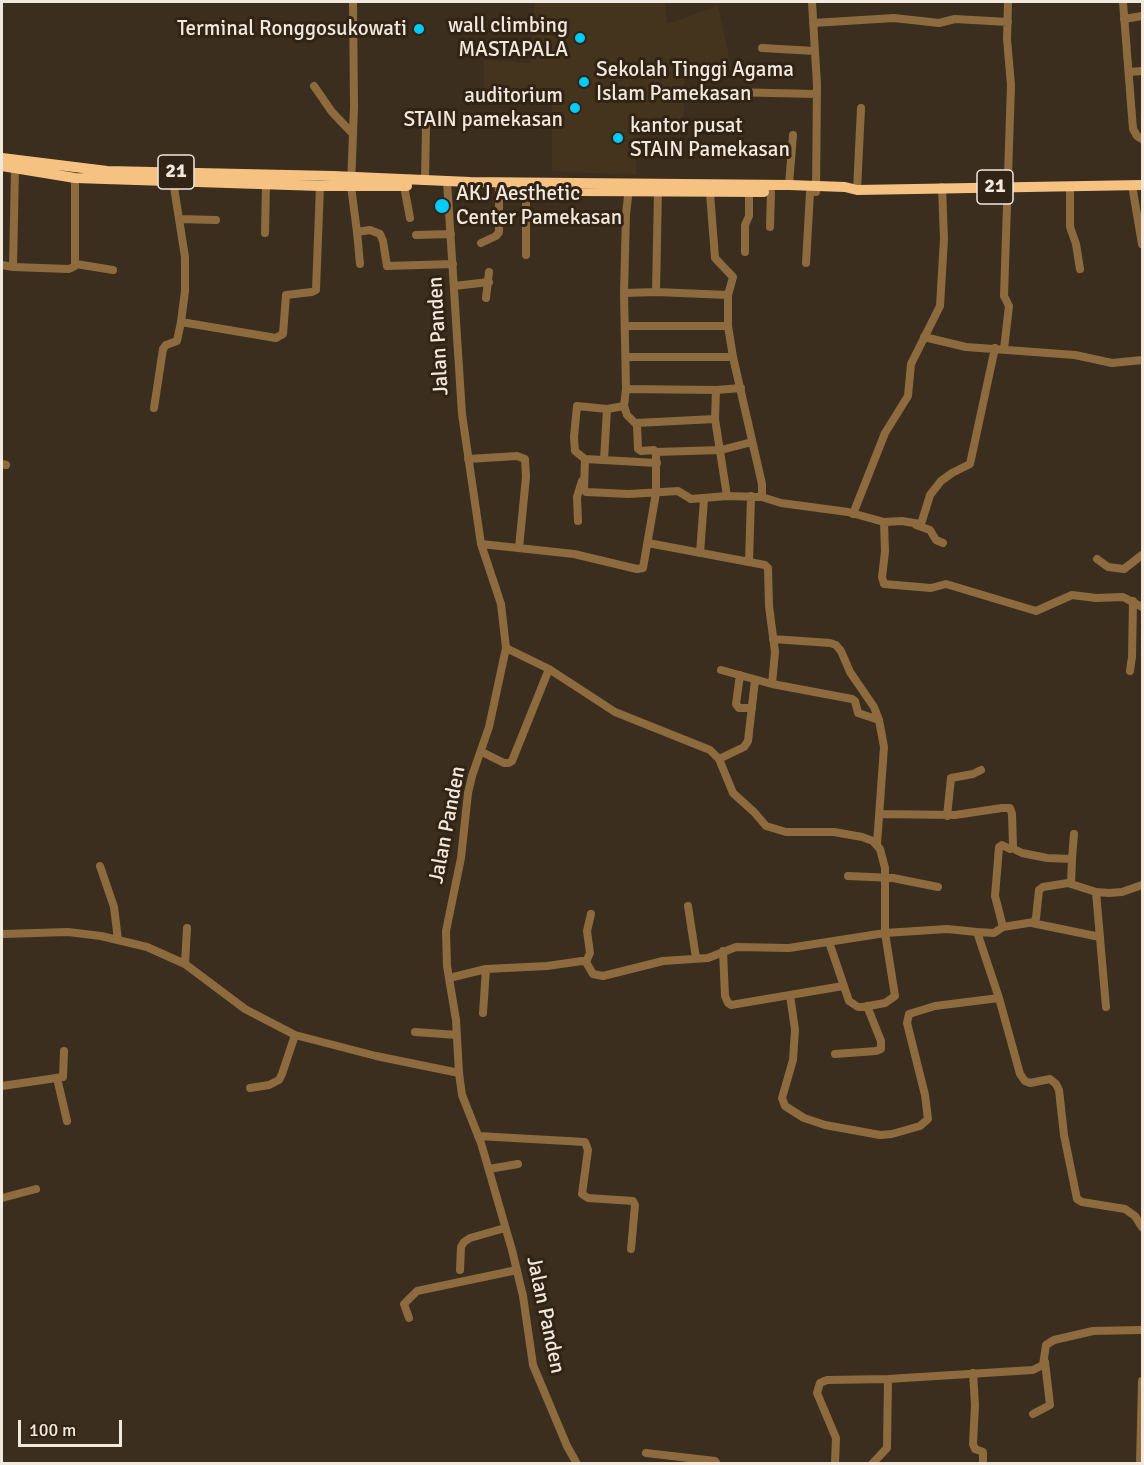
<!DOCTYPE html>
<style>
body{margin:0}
#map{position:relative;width:1144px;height:1465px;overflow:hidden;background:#3c2e1e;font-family:Signika,sans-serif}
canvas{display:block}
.frame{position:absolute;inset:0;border:3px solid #f1e8de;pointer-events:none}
.scale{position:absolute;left:18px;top:1420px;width:104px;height:27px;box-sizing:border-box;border:3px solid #f1e8de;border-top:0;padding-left:8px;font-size:18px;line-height:21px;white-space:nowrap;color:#f1e8de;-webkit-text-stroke:4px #312414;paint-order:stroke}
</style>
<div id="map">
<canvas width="1144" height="1465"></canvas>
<div class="frame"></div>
<div class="scale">100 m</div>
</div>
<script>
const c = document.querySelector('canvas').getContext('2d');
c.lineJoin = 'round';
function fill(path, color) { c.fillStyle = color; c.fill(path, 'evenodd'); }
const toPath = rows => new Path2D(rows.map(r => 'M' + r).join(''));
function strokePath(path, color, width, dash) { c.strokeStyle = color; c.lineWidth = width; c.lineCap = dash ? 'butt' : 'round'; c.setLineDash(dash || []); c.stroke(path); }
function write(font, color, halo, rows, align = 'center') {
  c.font = font + ' Signika,sans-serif'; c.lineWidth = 6; c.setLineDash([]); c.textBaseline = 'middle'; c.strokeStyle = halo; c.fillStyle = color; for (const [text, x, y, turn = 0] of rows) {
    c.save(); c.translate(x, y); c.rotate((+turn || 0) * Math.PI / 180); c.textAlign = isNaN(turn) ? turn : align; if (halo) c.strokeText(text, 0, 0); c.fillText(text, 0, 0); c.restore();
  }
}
const built = toPath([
 [535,2,665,2,667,24,718,6,732,70,685,73,683,135,639,133,636,175,552,171,552,92,483,96,484,60,530,63]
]);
const minor = toPath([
 [353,2,354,107,351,186,357,232,370,230,380,234,383,241,387,266,453,264],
 [812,2,817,85,816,192],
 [1123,2,1133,129,1137,136,1142,139],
 [1124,19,1142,16],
 [813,23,894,18,939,23,955,19,1008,22],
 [762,48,815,51],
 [1129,72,1142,71],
 [314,86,332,112,353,134],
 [726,92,817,94],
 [425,179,426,126],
 [173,181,185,257,185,291,181,322,276,338,283,334,286,295,312,292,316,290,320,186],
 [447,181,462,414,481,544,501,604,506,648,489,727,472,776,468,793,461,858,446,931,447,966,456,1020,459,1073,462,1095,481,1143,512,1250,523,1296,533,1365,567,1446,577,1464],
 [526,182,526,255],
 [789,185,793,135],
 [1132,185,1142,244],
 [404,186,410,218],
 [1070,186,1070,227,1076,244,1080,269],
 [857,190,861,108],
 [710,193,715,258,733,277,728,295,728,326,733,357,762,484,762,497],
 [179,219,216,220],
 [770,227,771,192],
 [357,232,360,264],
 [265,233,266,183],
 [416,235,451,234],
 [481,243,496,236,499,232,499,188],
 [745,252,745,225,749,216,749,192],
 [806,263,810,192],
 [76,264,113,270],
 [2,265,13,267,15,168],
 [13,267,69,269,75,266,75,178],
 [454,286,489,282],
 [656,292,658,189],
 [624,293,656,292,728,295],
 [486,298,489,272],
 [626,326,728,326],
 [924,337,966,347,1075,355,1112,363,1142,360],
 [1004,349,1009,306,1004,296,1011,85,1007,39,1008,2],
 [626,357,733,357],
 [626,389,716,390,741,388],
 [716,390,715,419,727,496],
 [624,406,607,409,577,406,574,437,575,451,585,459,657,463],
 [154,408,163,349,166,345,177,341,181,322],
 [636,423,715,419],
 [656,452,721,450,752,442],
 [468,459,517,456,525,459,526,477,519,548],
 [585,459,584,489,586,492,629,494,678,491,691,499,727,496,762,497,781,503,848,512,884,522,902,521,920,524,922,521,930,495,941,481,952,473,970,464,995,348],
 [604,460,607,409],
 [2,464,6,465],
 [853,514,885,433,908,396,911,364,940,306,944,239,942,187],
 [578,521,577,497,582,481],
 [884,522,885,552,882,577,884,584,931,588,946,584,1036,611,1072,595,1096,598,1123,597,1142,607],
 [916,525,930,530,936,540,943,543],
 [648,543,765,565,768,568,769,606,775,652,772,684],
 [481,544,574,554,637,569,643,568,656,493,656,455,654,450,641,451,638,449,637,425,627,415,624,406,626,389,624,293,626,214,629,188],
 [700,553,704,499],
 [1097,559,1108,567,1124,569,1142,555],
 [749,562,751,496],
 [773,639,830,643,836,645,841,651,850,672,874,707,879,720],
 [506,648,549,669,615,712,710,750,719,759,733,793,754,812,766,826,786,832,834,832,862,837,873,841,880,849,885,868,885,933,895,996,885,1003,863,1007,858,1007,849,1001,829,942],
 [721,670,772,684,852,699,855,701,858,713,879,720,884,747,877,844],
 [1130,671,1132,657,1133,601],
 [740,675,736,704,739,708,752,708],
 [482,752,504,763,509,763,512,761,549,669],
 [719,759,744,747,748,741,755,680],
 [880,814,955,815,1002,808,1010,808,1012,814,1013,846,1010,849,1002,845,999,847,995,896,1003,927,994,933,977,932],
 [947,816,951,778,973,774,981,770],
 [1012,848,1022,853,1047,858,1072,859,1074,834],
 [100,866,114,907,118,940],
 [848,876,893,878,938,887],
 [1071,884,1072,859],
 [1096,892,1106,1007],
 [688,906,696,958],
 [1032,923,1100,937],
 [1003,927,1034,922,1036,918,1039,890,1043,887,1068,883,1096,892,1109,893,1122,892,1142,885],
 [2,934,68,932,101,936,147,947,185,964,245,1009,295,1035,376,1056,459,1073],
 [723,951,725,996,728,1003,731,1005,843,986],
 [586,962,590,953,587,931,591,914],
 [185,964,187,928],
 [449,978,486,969,547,966,582,961,586,962,593,974,603,976,663,961,708,958,736,947,789,948,885,933,947,929,977,932,999,998,1020,1074,1025,1081,1030,1083,1050,1079,1056,1084,1059,1090,1064,1135,1077,1199,1082,1202,1125,1209,1135,1216,1142,1227],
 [790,995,795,1030,793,1060,782,1098,785,1106,804,1118,825,1125,880,1135,892,1134,920,1126,928,1119,925,1095,907,1023,909,1014,935,1006,999,998],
 [483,1013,486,969],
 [415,1032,457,1035],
 [835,1054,876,1051,881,1049,881,1041,867,1006],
 [57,1078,67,1121],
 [2,1086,63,1077,64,1051],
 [250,1088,269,1085,279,1080,282,1074,295,1035],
 [478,1136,585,1142,588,1150,582,1194,588,1198,633,1201,635,1205,631,1249],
 [489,1169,518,1164],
 [2,1198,36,1189],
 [460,1270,461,1247,464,1242,470,1238,505,1228],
 [409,1318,404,1304,417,1291,517,1270],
 [973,1373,975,1405,973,1444,975,1449,983,1452,983,1464],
 [1033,1414,1050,1405,1045,1362],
 [646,1453,715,1461,717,1464],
 [835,1464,836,1438,817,1393,820,1383,827,1380,888,1379,1033,1370,1043,1365,1046,1345,1054,1340,1093,1331,1142,1330],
 [872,1464,887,1448,888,1379],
 [1140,1464,1142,1381]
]);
const highway = toPath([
 [2,158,107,171,333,176,470,182,789,185,845,187,857,190,1142,185],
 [2,166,75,178,320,186,407,186],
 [582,191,764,192]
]);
const markers = [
 [419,29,6,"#00cbf9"],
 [580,38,6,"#00cbf9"],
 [584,82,6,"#00cbf9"],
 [575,108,6,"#00cbf9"],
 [618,138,6,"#00cbf9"],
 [442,206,8,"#00cbf9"]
];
const shields = [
 [176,172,36],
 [995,187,36]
];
const shieldNames = [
 ["21",176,172],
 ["21",995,187]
];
const poiNames = [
 ["wall climbing",568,26],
 ["MASTAPALA",568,50],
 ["Terminal Ronggosukowati",407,29],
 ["Sekolah Tinggi Agama",596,70,"left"],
 ["Islam Pamekasan",596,94,"left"],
 ["auditorium",563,96],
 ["STAIN pamekasan",563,120],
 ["kantor pusat",630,126,"left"],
 ["STAIN Pamekasan",630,150,"left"],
 ["AKJ Aesthetic",456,194,"left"],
 ["Center Pamekasan",456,218,"left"]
];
const streetNames = [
 ["Jalan Panden",439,336,-93],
 ["Jalan Panden",448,825,-79],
 ["Jalan Panden",545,1315,78]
];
fill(built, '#45341d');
strokePath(minor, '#8e6b3f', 8);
strokePath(highway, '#f6c282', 10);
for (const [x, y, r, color] of markers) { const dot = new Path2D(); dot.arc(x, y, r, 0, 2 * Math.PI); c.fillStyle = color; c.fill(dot); strokePath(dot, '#312414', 2); }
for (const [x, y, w] of shields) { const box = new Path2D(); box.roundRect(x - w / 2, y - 17, w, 34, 4.5); c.fillStyle = '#312414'; c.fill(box); strokePath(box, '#f1e8de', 1.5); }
write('bold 20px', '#f1e8de', null, shieldNames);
write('21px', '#f1e8de', '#312414', poiNames, 'right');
write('21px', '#f1e8de', '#312414', streetNames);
</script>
